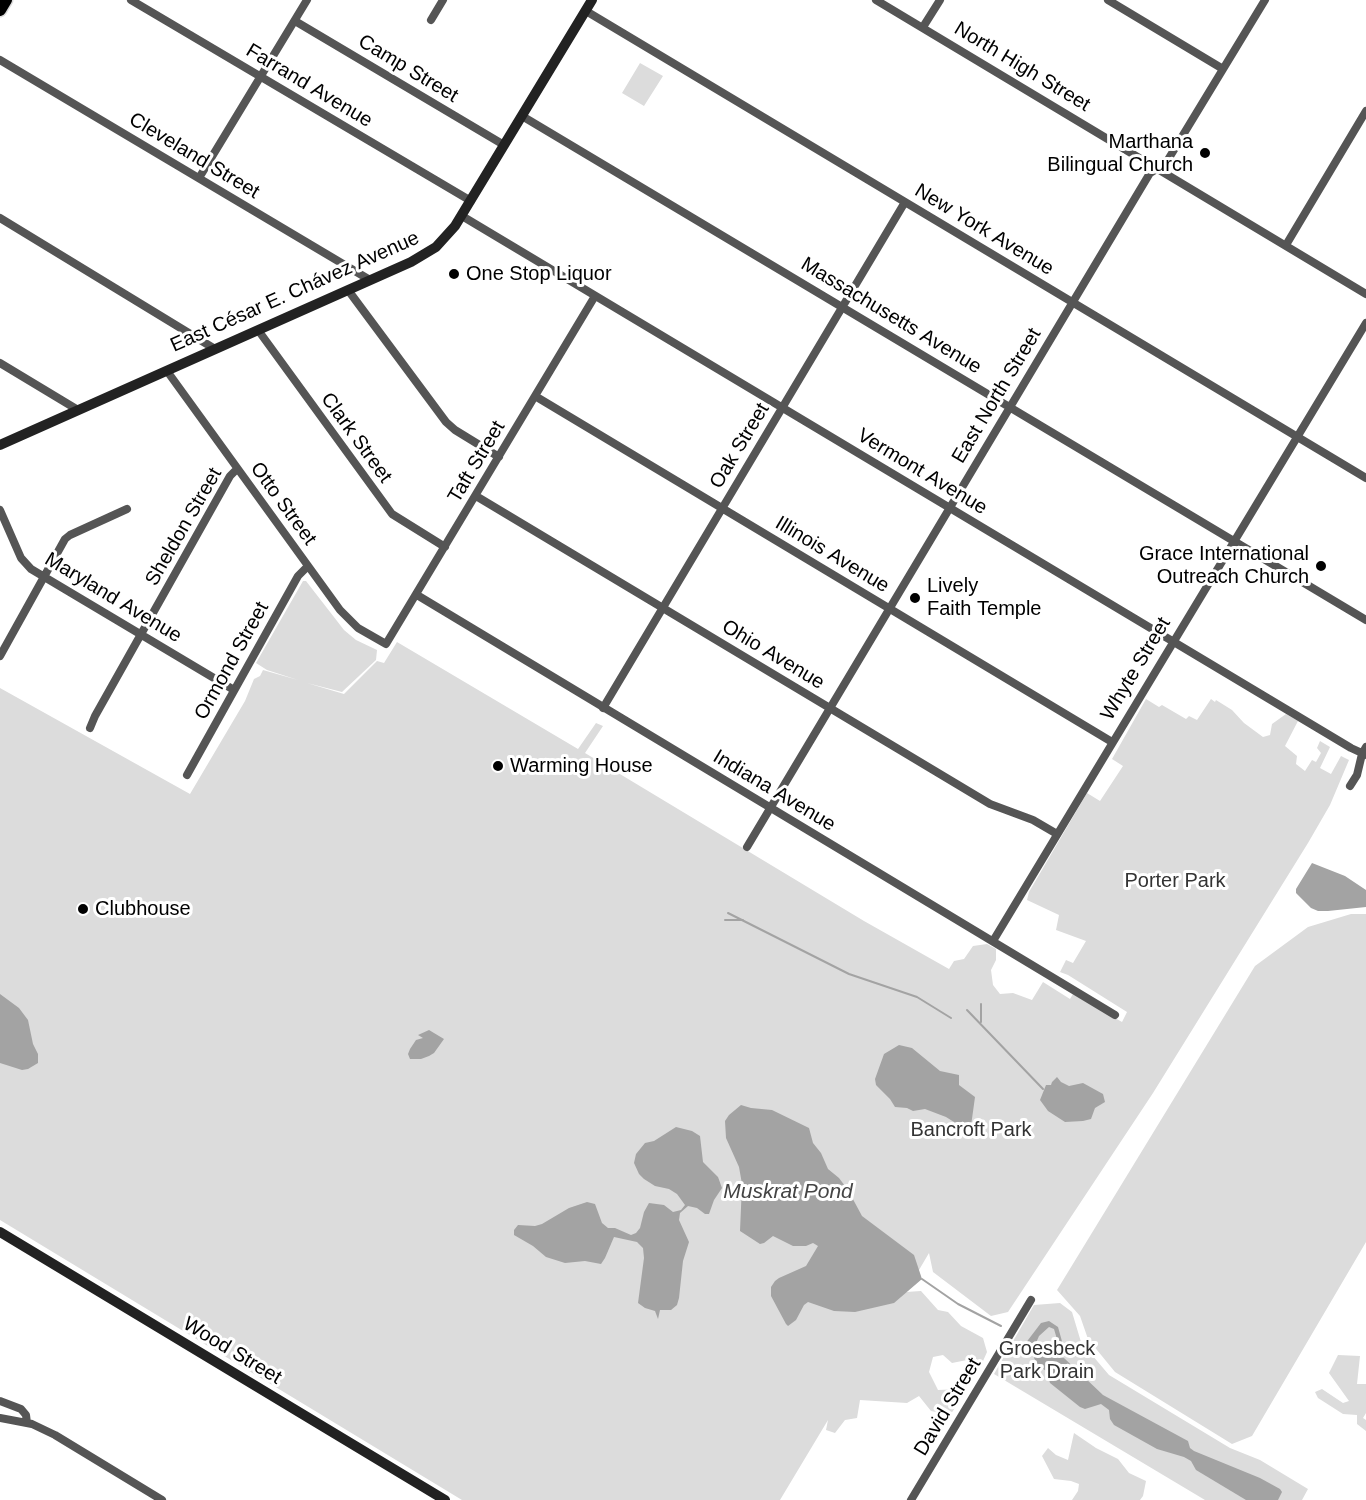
<!DOCTYPE html>
<meta charset="utf-8">
<style>
body{margin:0}
canvas{display:block;background:#fff}
</style>
<canvas width="1366" height="1500"></canvas>
<script>
const c = document.querySelector('canvas').getContext('2d');
c.lineJoin = 'round';
function fill(path, color) { c.fillStyle = color; c.fill(path, 'evenodd'); }
const toPath = rows => new Path2D(rows.map(r => 'M' + r).join(''));
function strokePath(path, color, width, dash) { c.strokeStyle = color; c.lineWidth = width; c.lineCap = dash ? 'butt' : 'round'; c.setLineDash(dash || []); c.stroke(path); }
function write(font, color, halo, rows, align = 'center') {
  c.font = font + ' Arial,sans-serif'; c.lineWidth = 6; c.setLineDash([]); c.textBaseline = 'middle'; c.strokeStyle = halo; c.fillStyle = color; for (const [text, x, y, turn = 0] of rows) {
    c.save(); c.translate(x, y); c.rotate((+turn || 0) * Math.PI / 180); c.textAlign = isNaN(turn) ? turn : align; if (halo) c.strokeText(text, 0, 0); c.fillText(text, 0, 0); c.restore();
  }
}
const green = toPath([
 [640,63,663,76,644,106,622,93],
 [303,581,306,581,344,630,356,640,377,650,376,660,342,692,307,683,344,694,377,661,384,663,397,642,578,749,596,723,603,726,585,753,864,921,949,969,954,961,964,959,973,946,987,944,996,949,996,960,991,970,993,985,1000,994,1013,993,1032,1000,1043,982,1070,999,1073,994,1122,1022,1127,1012,1068,975,1060,972,1066,960,1073,963,1086,941,1056,930,1059,915,1027,900,1029,892,1087,793,1100,801,1123,766,1112,759,1146,699,1159,707,1162,705,1186,719,1189,716,1197,720,1211,699,1215,702,1216,700,1232,710,1244,723,1263,737,1270,735,1272,724,1286,714,1298,721,1285,746,1297,756,1296,764,1305,771,1312,760,1316,762,1321,753,1317,748,1320,741,1330,747,1320,768,1331,774,1341,756,1349,760,1330,805,1308,843,1153,1093,1008,1312,991,1316,933,1272,929,1253,906,1292,921,1291,938,1310,948,1312,961,1326,983,1338,987,1352,979,1370,970,1375,967,1360,952,1363,943,1355,933,1357,929,1372,938,1390,960,1389,960,1401,950,1415,931,1411,919,1396,907,1403,860,1400,857,1418,845,1420,835,1433,826,1430,828,1420,780,1500,462,1500,0,1220,0,688,190,794,245,701,254,679,260,676,263,670,298,680,267,670,256,663],
 [1351,914,1366,914,1366,1242,1252,1436,1232,1444,1115,1372,1088,1339,1080,1316,1057,1290,1255,966,1308,927],
 [1060,1303,1072,1312,1081,1342,1109,1375,1230,1448,1260,1460,1308,1489,1302,1500,1205,1500,994,1374,1034,1305],
 [1338,1355,1360,1356,1357,1384,1366,1384,1366,1413,1363,1418,1366,1420,1366,1431,1357,1424,1357,1415,1343,1414,1318,1398,1315,1392,1322,1389,1343,1403,1349,1401,1329,1373],
 [1074,1433,1096,1448,1118,1459,1129,1473,1146,1481,1143,1496,1140,1500,1072,1500,1078,1491,1079,1484,1071,1481,1054,1479,1042,1456,1048,1448,1056,1455,1068,1460]
]);
const water = toPath([
 [1312,863,1345,876,1366,890,1366,907,1328,911,1318,911,1311,908,1296,893,1296,889],
 [0,994,19,1008,28,1020,33,1044,38,1054,38,1063,28,1069,22,1070,0,1063],
 [429,1030,444,1039,434,1053,429,1056,421,1059,410,1059,408,1054,410,1049,416,1040,423,1038,418,1035],
 [899,1045,912,1048,940,1071,959,1075,959,1085,975,1097,971,1126,967,1130,960,1130,954,1122,946,1117,925,1109,913,1111,907,1108,895,1107,890,1099,876,1085,875,1079,884,1054],
 [1057,1077,1061,1082,1069,1086,1083,1083,1103,1094,1105,1102,1095,1108,1091,1119,1083,1121,1065,1122,1048,1111,1040,1100,1046,1085,1051,1085,1052,1082],
 [741,1105,751,1108,772,1110,809,1128,813,1143,821,1153,828,1169,839,1178,848,1190,862,1216,914,1255,922,1279,894,1303,855,1312,834,1311,808,1302,804,1305,796,1320,788,1326,786,1324,771,1296,771,1287,775,1281,779,1278,806,1266,818,1246,813,1243,806,1246,793,1246,773,1236,764,1243,760,1244,740,1231,742,1184,739,1167,726,1138,725,1121,729,1115],
 [676,1127,692,1131,700,1136,703,1162,718,1177,722,1188,714,1200,709,1214,705,1214,697,1208,688,1206,680,1213,679,1220,689,1242,683,1261,679,1298,677,1305,671,1310,660,1310,658,1319,655,1311,645,1308,638,1303,644,1258,643,1248,637,1242,614,1237,605,1258,601,1264,585,1261,565,1263,546,1257,533,1246,514,1235,514,1230,518,1225,535,1226,542,1224,569,1208,587,1202,595,1204,602,1223,608,1228,615,1228,631,1235,636,1233,640,1228,644,1212,649,1203,664,1205,673,1212,681,1210,685,1205,677,1194,669,1189,655,1186,644,1179,639,1174,634,1163,636,1154,645,1143,654,1141],
 [1049,1321,1058,1327,1063,1345,1059,1346,1054,1329,1049,1327,1039,1336,1036,1343,1040,1347,1046,1346,1050,1347,1053,1353,1064,1358,1103,1395,1188,1441,1190,1448,1194,1451,1260,1478,1280,1489,1282,1492,1278,1500,1246,1500,1196,1470,1191,1461,1184,1457,1157,1449,1114,1425,1110,1419,1109,1410,1101,1404,1085,1409,1080,1407,1050,1383,1046,1371,1038,1365,1034,1358,1034,1354,1025,1344,1041,1323]
]);
const stream = toPath([
 [728,913,849,974,917,997,951,1018],
 [725,920,743,920],
 [981,1004,981,1022],
 [967,1010,1043,1089],
 [922,1279,958,1304,1001,1326]
]);
const street = toPath([
 [131,0,471,201],
 [876,0,1366,294],
 [1108,0,1223,69],
 [586,11,1366,478],
 [431,20,443,0],
 [295,21,504,145],
 [923,27,940,0],
 [0,60,370,280],
 [522,116,1366,620],
 [199,178,307,0],
 [462,216,1351,748,1366,755],
 [0,218,215,349],
 [1286,245,1366,111],
 [348,290,446,422,455,430,499,457],
 [258,330,392,514,445,547],
 [0,363,78,410],
 [167,371,340,610,358,628,386,644,595,296],
 [535,396,1112,742],
 [476,496,990,804,1033,820,1057,834],
 [0,510,21,558,31,569,234,690],
 [417,595,1115,1015],
 [0,656,65,539,70,535,127,509],
 [603,708,905,202],
 [90,728,95,716,230,476,237,469],
 [187,775,298,576,308,566],
 [1350,786,1357,775,1362,754,1366,747],
 [747,847,1150,173,1166,163,1265,0],
 [993,941,1366,323],
 [0,1401,21,1409,26,1415,27,1423],
 [0,1418,32,1424,55,1435,162,1500],
 [911,1500,1031,1300]
]);
const secondary = toPath([
 [0,445,411,262,436,247,455,226,592,0],
 [0,1232,445,1500]
]);
const primary = toPath([
 [0,10,6,0]
]);
const markers = [
 [1205,153,6,"#000"],
 [454,274,6,"#000"],
 [1321,566,6,"#000"],
 [915,598,6,"#000"],
 [498,766,6,"#000"],
 [83,909,6,"#000"]
];
const streetNames = [
 ["North High Street",1022,67,31],
 ["Camp Street",408,69,31],
 ["Farrand Avenue",309,86,31],
 ["Cleveland Street",194,156,31],
 ["New York Avenue",984,230,31],
 ["East César E. Chávez Avenue",295,292,-24],
 ["Massachusetts Avenue",891,316,31],
 ["East North Street",997,396,-59],
 ["Clark Street",356,438,54],
 ["Oak Street",740,446,-59],
 ["Taft Street",477,462,-59],
 ["Vermont Avenue",922,472,31],
 ["Otto Street",283,504,54],
 ["Sheldon Street",184,527,-60],
 ["Illinois Avenue",832,555,31],
 ["Maryland Avenue",113,598,31],
 ["Ohio Avenue",773,655,31],
 ["Ormond Street",232,661,-61],
 ["Whyte Street",1136,669,-59],
 ["Indiana Avenue",774,791,31],
 ["Wood Street",232,1351,31],
 ["David Street",948,1407,-59]
];
const poiNames = [
 ["Marthana",1193,142,"right"],
 ["Bilingual Church",1193,165,"right"],
 ["One Stop Liquor",466,274],
 ["Grace International",1309,554,"right"],
 ["Outreach Church",1309,577,"right"],
 ["Lively",927,586],
 ["Faith Temple",927,609],
 ["Warming House",510,766],
 ["Clubhouse",95,909]
];
const parkNames = [
 ["Porter Park",1175,881],
 ["Bancroft Park",971,1130],
 ["Groesbeck",1047,1349],
 ["Park Drain",1047,1372]
];
const waterNames = [
 ["Muskrat Pond",788,1192]
];
fill(green, '#dcdcdc');
fill(water, '#a3a3a3');
strokePath(stream, '#a3a3a3', 2);
strokePath(primary, '#dbdbdb', 15);
strokePath(street, '#555', 8);
strokePath(secondary, '#222', 10);
strokePath(primary, '#000', 12);
for (const [x, y, r, color] of markers) { const dot = new Path2D(); dot.arc(x, y, r, 0, 2 * Math.PI); c.fillStyle = color; c.fill(dot); strokePath(dot, '#fff', 2); }
write('20px', '#000', '#fff', streetNames);
write('20px', '#000', '#fff', poiNames, 'left');
write('20px', '#333', '#fff', parkNames);
write('italic 21px', '#444', '#fff', waterNames);
</script>
